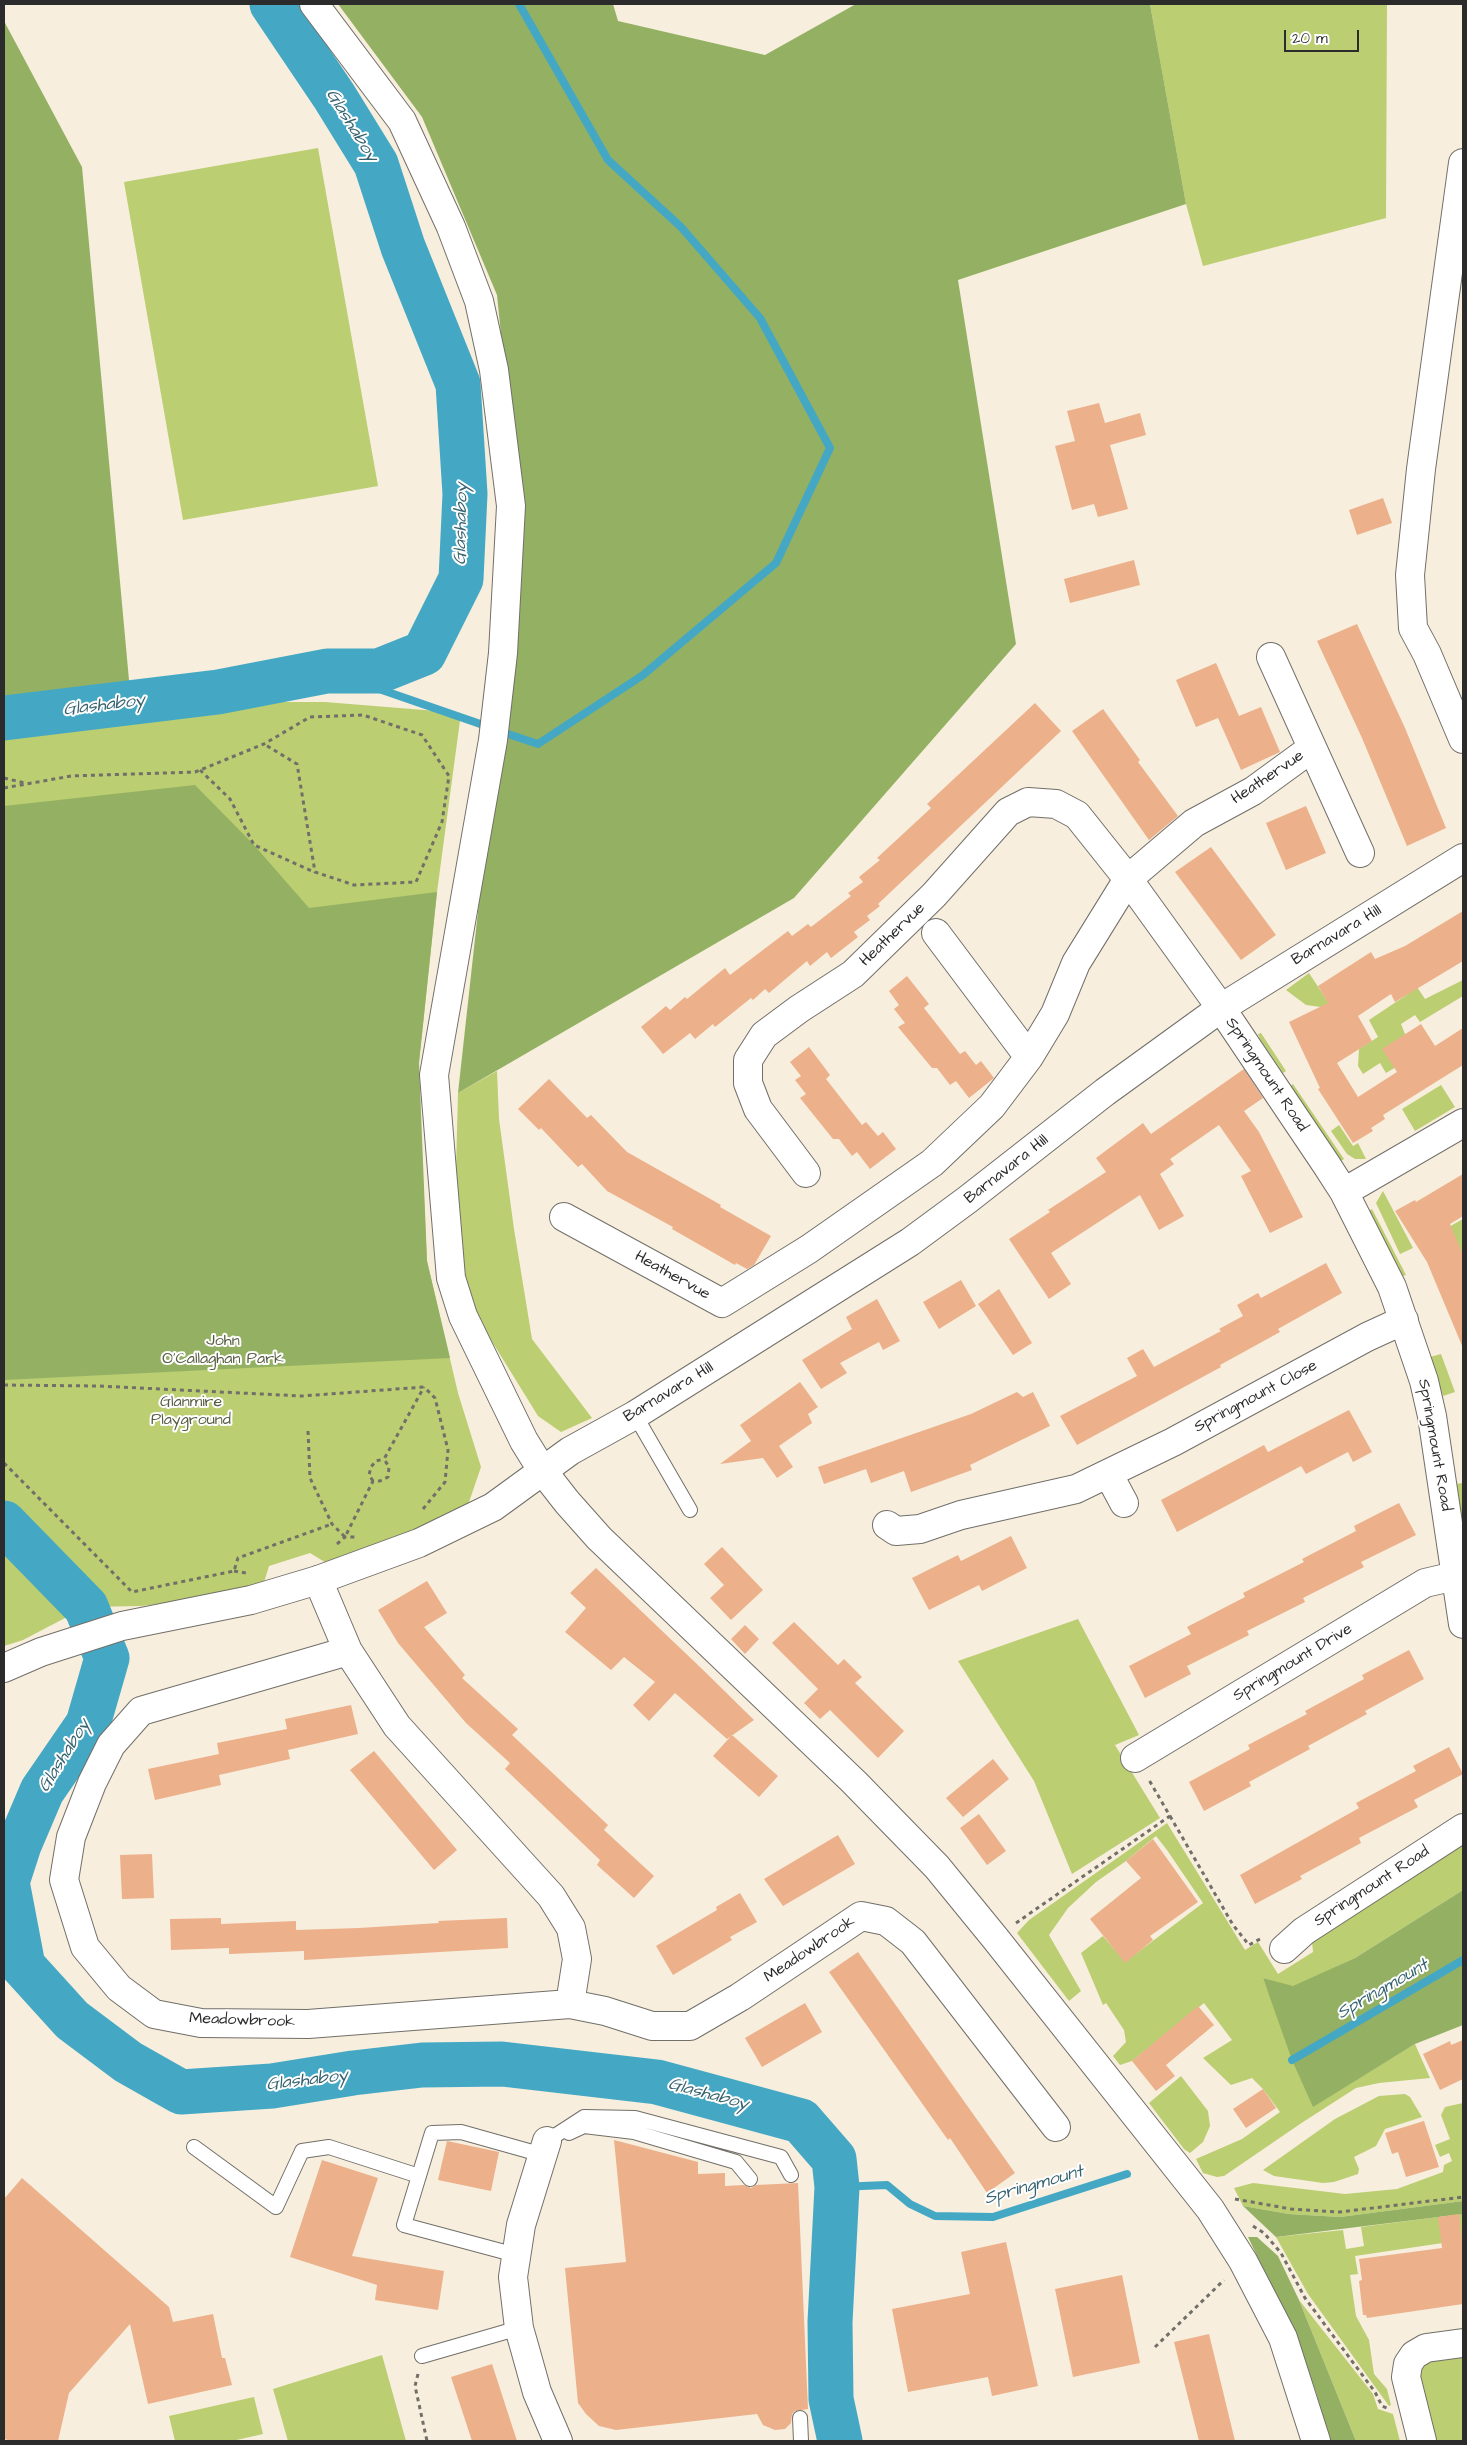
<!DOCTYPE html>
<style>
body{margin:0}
#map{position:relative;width:1467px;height:2445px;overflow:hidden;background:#f7eedd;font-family:"Architects Daughter",sans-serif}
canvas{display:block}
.frame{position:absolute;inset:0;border:5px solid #2b2b2b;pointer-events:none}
.scale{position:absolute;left:1284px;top:30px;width:75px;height:22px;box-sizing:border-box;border:2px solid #2b2b2b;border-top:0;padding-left:6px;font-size:15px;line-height:18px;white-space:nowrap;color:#2b2b2b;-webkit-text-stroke:4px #fff;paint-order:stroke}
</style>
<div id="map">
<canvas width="1467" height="2445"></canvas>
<div class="frame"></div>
<div class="scale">20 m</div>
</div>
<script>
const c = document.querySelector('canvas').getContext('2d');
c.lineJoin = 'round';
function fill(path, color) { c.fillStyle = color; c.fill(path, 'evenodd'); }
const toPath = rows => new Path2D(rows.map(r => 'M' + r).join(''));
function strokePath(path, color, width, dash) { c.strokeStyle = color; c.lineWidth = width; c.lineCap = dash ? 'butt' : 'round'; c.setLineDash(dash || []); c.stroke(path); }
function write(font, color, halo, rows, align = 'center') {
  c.font = font + ' "Architects Daughter",sans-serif'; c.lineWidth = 4; c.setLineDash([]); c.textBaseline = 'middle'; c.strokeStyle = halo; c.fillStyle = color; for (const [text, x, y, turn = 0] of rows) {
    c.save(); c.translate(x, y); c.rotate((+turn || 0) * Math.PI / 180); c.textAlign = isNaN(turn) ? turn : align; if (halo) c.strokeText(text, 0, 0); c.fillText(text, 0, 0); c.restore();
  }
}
const green = toPath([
 [1150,4,1387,4,1386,218,1203,266,1186,204],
 [318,148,378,486,183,520,124,182],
 [131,702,325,702,461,713,437,892,418,1071,427,1261,458,1393,481,1467,468,1505,427,1530,333,1567,310,1553,269,1566,261,1592,141,1606,86,1607,23,1640,4,1646,4,1538,82,1603,4,1523,4,718],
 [1403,966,1425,999,1463,980,1463,996,1420,1022,1415,1015,1401,1024,1411,1049,1401,1064,1386,1073,1380,1063,1363,1074,1358,1066,1359,1049,1378,1037,1369,1020,1408,994,1393,972],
 [1309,973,1330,1005,1321,1007,1306,1005,1286,990],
 [1261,1033,1286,1071,1283,1073,1260,1039,1258,1034],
 [497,1071,499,1119,514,1229,532,1339,592,1418,561,1432,538,1416,480,1322,467,1289,460,1264,455,1206,458,1093],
 [1293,1084,1344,1159,1341,1161,1290,1086],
 [1441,1085,1455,1107,1415,1131,1402,1109],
 [1339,1125,1353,1146,1358,1143,1366,1159,1355,1159,1347,1154,1331,1131],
 [1383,1191,1413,1248,1400,1254,1376,1203],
 [1372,1209,1406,1275,1403,1276,1369,1211],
 [1463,1219,1463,1255,1447,1228],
 [1441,1354,1455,1392,1443,1396,1430,1357],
 [1463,1483,1463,1529,1461,1529,1455,1484],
 [1078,1619,1139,1735,1115,1745,1160,1818,1072,1874,1034,1781,958,1661],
 [1167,1823,1245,1950,1258,1942,1278,1974,1313,1952,1312,1941,1463,1842,1463,1890,1355,1958,1293,1987,1263,1978,1313,2106,1415,2044,1430,2078,1379,2083,1356,2088,1303,2122,1224,2176,1217,2177,1203,2173,1196,2159,1242,2139,1280,2112,1263,2089,1252,2078,1231,2085,1203,2058,1232,2040,1204,2003,1132,2061,1120,2065,1113,2056,1126,2042,1124,2030,1106,2003,1103,2005,1081,1953,1103,1936,1125,1962,1203,1903,1167,1850,1156,1836,1126,1861,1096,1882,1068,1908,1049,1935,1081,1991,1069,2001,1017,1933,1029,1920],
 [1181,2076,1208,2111,1210,2126,1203,2142,1190,2153,1184,2149,1149,2103],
 [1405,2094,1410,2097,1422,2117,1385,2129,1376,2146,1354,2157,1359,2169,1358,2174,1334,2182,1323,2183,1274,2176,1263,2170,1335,2119,1379,2096],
 [1463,2103,1463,2201,1340,2217,1289,2214,1243,2206,1234,2188,1253,2183,1345,2194,1397,2189,1443,2172,1444,2165,1452,2161,1449,2153,1440,2157,1435,2145,1450,2139,1441,2115,1445,2107],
 [1459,2214,1463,2214,1463,2240,1355,2256,1358,2274,1350,2275,1356,2316,1369,2340,1374,2374,1387,2389,1391,2405,1389,2406,1308,2294,1276,2237,1343,2230,1346,2249,1364,2246,1361,2227,1438,2217,1460,2230],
 [1299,2300,1373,2394,1378,2409,1393,2414,1400,2441,1356,2441],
 [382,2355,406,2441,288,2441,273,2389],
 [1463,2355,1463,2441,1434,2441,1419,2381,1421,2371,1424,2366,1436,2359],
 [254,2397,263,2434,232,2441,175,2441,169,2416]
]);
const forest = toPath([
 [338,4,613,4,618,21,765,55,856,4,1150,4,1186,204,958,280,1016,644,794,898,458,1093,499,721,518,503,497,295,422,117],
 [4,21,82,167,131,702,4,718],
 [195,785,254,845,309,908,437,892,419,1063,427,1261,450,1358,4,1380,4,806],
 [1463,1890,1463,2025,1415,2044,1313,2107,1292,2060,1263,1978,1293,1986,1355,1958],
 [1463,2201,1463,2214,1276,2237,1243,2206,1289,2214,1340,2217],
 [1248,2237,1257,2237,1278,2256,1299,2300,1356,2441,1330,2441,1316,2392,1294,2333]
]);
const stream = toPath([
 [327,671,489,727],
 [499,731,538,744,643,675,776,563,830,448,760,318,681,227,608,160,519,4],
 [1292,2060,1463,1960],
 [837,2187,887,2185,910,2204,935,2216,993,2217,1127,2174]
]);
const river = toPath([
 [4,718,218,692,327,671,379,671,424,653,461,579,465,494,458,384,403,247,376,164,334,96,272,4],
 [4,1523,86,1607,107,1658,88,1724,42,1791,19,1845,7,1882,23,1966,72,2020,128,2062,181,2092,272,2086,353,2073,422,2065,502,2064,657,2082,801,2121,834,2159,837,2187,830,2322,831,2399,840,2441]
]);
const building = toPath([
 [1099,403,1105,423,1140,413,1146,435,1110,445,1128,509,1098,517,1094,504,1072,510,1055,446,1075,441,1067,411],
 [1383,498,1392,523,1357,535,1349,510],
 [1134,560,1140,585,1070,603,1064,579],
 [1357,624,1405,728,1446,828,1407,846,1362,738,1317,641],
 [1216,663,1239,716,1261,707,1280,752,1241,770,1218,718,1196,727,1176,680],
 [1035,703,1061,731,878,904,880,906,867,916,870,920,854,932,858,937,831,958,827,952,810,966,807,961,769,993,765,989,753,1000,751,998,715,1027,713,1024,695,1039,690,1033,663,1054,641,1027,666,1006,670,1010,685,997,687,999,725,968,730,975,788,931,792,936,808,924,811,927,851,896,848,893,863,882,859,877,880,860,877,858,931,808,927,804],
 [1103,709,1140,760,1138,762,1178,816,1149,840,1072,731],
 [1306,806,1326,853,1286,870,1266,823],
 [1211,847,1276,935,1241,960,1175,872],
 [1463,911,1463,961,1395,1002,1391,994,1358,1016,1372,1041,1337,1063,1358,1097,1397,1072,1382,1049,1421,1024,1435,1046,1463,1028,1463,1065,1383,1115,1385,1119,1371,1128,1373,1131,1353,1143,1318,1089,1320,1088,1289,1022,1328,1003,1318,986,1371,952,1375,959,1405,946],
 [907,976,929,1004,924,1008,960,1054,965,1051,976,1065,981,1061,994,1078,969,1098,956,1081,950,1085,937,1068,932,1068,898,1027,905,1023,894,1009,899,1005,889,991],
 [809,1047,830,1075,826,1079,862,1125,866,1122,878,1136,883,1132,896,1149,870,1169,857,1152,852,1156,839,1139,833,1139,800,1098,806,1094,795,1080,801,1076,790,1062],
 [1244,1069,1263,1098,1244,1111,1259,1132,1303,1217,1270,1233,1241,1176,1251,1171,1219,1125,1170,1159,1174,1164,1160,1174,1184,1216,1159,1230,1140,1195,1051,1253,1071,1284,1049,1299,1009,1239,1050,1212,1048,1210,1106,1172,1096,1158,1143,1123,1151,1134],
 [549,1079,587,1118,591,1115,627,1152,721,1205,720,1207,771,1236,754,1265,747,1269,736,1263,735,1265,672,1229,673,1227,607,1191,582,1164,578,1167,541,1128,539,1130,518,1109],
 [1463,1174,1463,1216,1450,1224,1463,1255,1463,1348,1427,1262,1395,1211,1415,1200,1416,1202],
 [1326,1263,1342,1293,1278,1329,1280,1332,1220,1365,1221,1367,1077,1445,1060,1416,1137,1376,1127,1358,1143,1349,1154,1367,1221,1331,1219,1329,1243,1316,1237,1305,1258,1293,1261,1298],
 [961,1280,976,1306,939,1329,923,1302],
 [999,1289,1032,1343,1013,1355,978,1304],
 [877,1299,900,1341,883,1350,879,1342,840,1363,847,1373,821,1389,802,1360,852,1329,846,1317],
 [800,1382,818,1407,808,1414,812,1423,779,1446,793,1467,777,1478,763,1458,720,1464,751,1441,740,1425],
 [1017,1392,1023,1397,1033,1392,1050,1426,970,1465,972,1470,911,1492,904,1471,871,1483,866,1469,824,1484,818,1467,971,1414],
 [1349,1410,1372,1452,1353,1462,1348,1452,1306,1474,1301,1466,1177,1532,1161,1500,1264,1445,1268,1452],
 [1399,1503,1416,1535,1361,1562,1364,1567,1303,1598,1305,1602,1247,1631,1249,1635,1187,1666,1191,1674,1145,1698,1129,1666,1191,1634,1187,1627,1245,1597,1243,1593,1304,1562,1302,1559,1356,1531,1354,1526],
 [1011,1536,1027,1568,982,1591,979,1585,929,1610,912,1578,958,1555,961,1561],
 [722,1547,763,1590,731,1620,710,1598,724,1585,704,1564],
 [596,1568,700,1667,754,1720,727,1739,675,1693,649,1721,633,1705,655,1682,624,1657,611,1670,565,1632,586,1608,570,1593],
 [427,1581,447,1613,424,1627,465,1675,462,1678,518,1729,512,1735,608,1825,604,1830,654,1876,634,1898,597,1865,600,1860,505,1769,510,1763,466,1723,398,1643,378,1610],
 [794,1622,838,1665,844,1659,862,1677,855,1683,904,1731,878,1758,830,1710,820,1719,804,1703,818,1689,772,1643],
 [745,1625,759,1639,745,1654,731,1639],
 [1409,1650,1424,1679,1365,1711,1367,1714,1308,1746,1310,1749,1249,1782,1251,1786,1204,1811,1189,1782,1250,1749,1248,1745,1307,1714,1305,1711,1364,1679,1362,1675],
 [351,1705,358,1734,288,1750,290,1759,219,1775,221,1785,155,1800,148,1769,219,1754,217,1743,287,1729,285,1719],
 [732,1735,778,1776,759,1797,713,1756],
 [1449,1747,1463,1774,1414,1800,1418,1807,1359,1838,1361,1843,1300,1876,1302,1879,1255,1904,1240,1875,1359,1808,1356,1803,1416,1771,1413,1766],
 [374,1751,457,1850,434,1870,350,1770],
 [993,1759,1009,1779,963,1817,946,1798],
 [979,1814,1006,1851,987,1865,960,1828],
 [838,1835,855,1864,783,1906,764,1879],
 [1153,1839,1198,1902,1150,1936,1153,1940,1125,1963,1090,1919,1141,1878,1126,1861],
 [152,1854,154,1898,122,1899,120,1855],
 [740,1893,757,1922,730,1937,732,1940,673,1975,656,1946,717,1910,716,1907],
 [221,1918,221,1924,296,1921,296,1930,359,1928,439,1923,438,1921,507,1918,508,1948,304,1960,304,1951,229,1954,229,1948,171,1950,170,1919],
 [858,1952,1015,2173,987,2193,950,2138,948,2140,829,1972],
 [805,2003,822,2032,762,2067,745,2038],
 [1198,2006,1214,2025,1166,2065,1175,2076,1156,2091,1132,2061],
 [1463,2040,1463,2079,1440,2090,1423,2054,1450,2041,1451,2045],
 [1263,2089,1276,2108,1246,2128,1233,2109],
 [1424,2121,1439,2167,1406,2177,1398,2152,1392,2154,1385,2133],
 [614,2140,698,2162,698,2174,725,2173,725,2186,744,2185,751,2188,756,2185,798,2183,808,2409,795,2411,792,2414,791,2423,785,2429,775,2430,763,2425,757,2414,616,2430,599,2426,586,2414,578,2403,565,2268,626,2262],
 [447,2141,499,2152,491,2191,438,2180],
 [322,2160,378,2178,352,2256,444,2271,438,2310,375,2300,377,2285,290,2257],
 [22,2178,169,2307,173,2322,213,2314,222,2358,225,2358,232,2385,148,2404,130,2324,69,2393,58,2441,12,2441,4,2439,4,2199],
 [1459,2214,1463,2249,1463,2304,1367,2318,1366,2315,1363,2315,1359,2281,1362,2280,1359,2259,1442,2248,1438,2217],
 [1006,2242,1038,2386,992,2396,988,2377,908,2392,892,2309,970,2294,961,2252],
 [1122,2275,1140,2363,1073,2377,1055,2289],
 [1209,2334,1235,2441,1199,2441,1174,2342],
 [492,2364,517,2441,472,2441,451,2377]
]);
const path = toPath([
 [200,770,230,799,254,845,314,872],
 [4,778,25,783],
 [4,788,71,776,195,772,264,744,310,717,363,715,422,735,449,776,442,822,416,882,354,885,315,872,297,764,264,744],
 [4,1385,99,1386,302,1396,424,1387],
 [308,1431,310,1478,332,1524,345,1537,373,1481,380,1481,388,1477,389,1467,384,1459,424,1387],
 [4,1463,132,1592,234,1571,238,1558,332,1524],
 [373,1481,369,1475,371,1467,376,1461,384,1459],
 [423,1509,445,1482,448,1450,435,1398,424,1387],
 [337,1544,345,1537,356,1537],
 [234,1571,246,1573],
 [1170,1816,1233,1925,1249,1945,1260,1939],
 [1016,1923,1170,1816,1149,1780],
 [1235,2199,1291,2209,1340,2212,1463,2197],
 [1253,2226,1264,2233,1281,2253,1305,2298,1375,2392,1382,2406,1387,2408],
 [1155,2347,1224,2280],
 [418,2374,415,2386,427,2441]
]);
const service = toPath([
 [635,1415,690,1510],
 [569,2133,584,2126,634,2132,736,2162,750,2179],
 [547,2141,584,2117,635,2118,781,2157,791,2175],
 [194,2147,276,2207,302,2151,329,2147,419,2176],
 [516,2255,404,2225,432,2133,461,2132,543,2155],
 [422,2356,519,2328],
 [800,2418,801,2441]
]);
const minor = toPath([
 [1271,657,1360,853],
 [936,933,1029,1057],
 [806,1173,758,1109,748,1083,748,1060,764,1035,799,1009,853,974,934,895,1008,812,1028,802,1056,804,1077,815,1128,879,1221,1008,1326,1164,1344,1192,1392,1287,1424,1381,1432,1416,1463,1624],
 [1344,1192,1463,1123],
 [564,1217,722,1303,809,1249,932,1163,992,1106,1029,1057,1055,1014,1076,963,1128,879,1194,823,1253,791,1312,748],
 [1109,1475,1124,1503],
 [887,1525,896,1531,920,1529,961,1515,1076,1489,1173,1442,1367,1337,1404,1320],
 [318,1580,348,1651,397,1726,551,1896,571,1928,577,1959,570,2004],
 [348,1651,141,1711,111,1745,92,1783,71,1837,64,1880,85,1947,119,1988,154,2014,201,2023,308,2024,570,2004,605,2011,652,2026,690,2026,740,1997,861,1916,886,1921,913,1942,1056,2127],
 [1135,1758,1425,1583,1455,1576],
 [1284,1949,1304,1931,1463,1828],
 [547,2141,521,2225,513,2277,519,2328,525,2349,537,2392,558,2441],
 [1422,2441,1406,2377,1408,2364,1414,2355,1426,2348,1463,2343]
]);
const tertiary = toPath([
 [1463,163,1421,469,1410,575,1413,628,1427,654,1463,739],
 [4,1668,41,1652,122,1626,251,1600,318,1580,419,1543,493,1507,570,1451,635,1415,910,1242,967,1200,1105,1092,1221,1008,1463,858]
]);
const secondary = toPath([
 [314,4,402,121,451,227,479,301,494,370,511,506,503,653,493,740,434,1075,451,1278,463,1316,524,1441,542,1470,567,1502,599,1538,854,1782,937,1867,995,1938,1210,2209,1243,2261,1283,2338,1316,2441]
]);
const streetNames = [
 ["Heathervue",1268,778,-34],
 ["Heathervue",893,935,-44],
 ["Barnavara Hill",1337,936,-31],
 ["Springmount Road",1266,1075,56],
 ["Barnavara Hill",1007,1170,-38],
 ["Heathervue",672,1276,29],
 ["Barnavara Hill",669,1393,-31],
 ["Springmount Close",1256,1397,-28],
 ["Springmount Road",1434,1445,80],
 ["Springmount Drive",1293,1663,-31],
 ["Springmount Road",1372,1887,-33],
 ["Meadowbrook",810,1950,-34],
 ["Meadowbrook",242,2021,2]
];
const parkNames = [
 ["John",223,1342],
 ["O'Callaghan Park",223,1360],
 ["Glanmire",191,1403],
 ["Playground",191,1421]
];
const waterNames = [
 ["Glashaboy",351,126,58],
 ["Glashaboy",462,524,-89],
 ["Glashaboy",104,706,-7],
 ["Glashaboy",65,1756,-58],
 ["Springmount",1383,1990,-30],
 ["Glashaboy",307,2081,-7],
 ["Glashaboy",708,2095,15],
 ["Springmount",1034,2186,-16]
];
fill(green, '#bbce71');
fill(forest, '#94b163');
strokePath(stream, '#44a8c4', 8);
strokePath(river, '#44a8c4', 45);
fill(building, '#ecb08b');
strokePath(service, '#726f69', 16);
strokePath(minor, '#726f69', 30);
strokePath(tertiary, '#726f69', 30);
strokePath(secondary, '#726f69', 30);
strokePath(path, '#726f69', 3, [4, 4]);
strokePath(service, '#fff', 14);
strokePath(minor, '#fff', 28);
strokePath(tertiary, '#fff', 28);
strokePath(secondary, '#fff', 28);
write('16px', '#2b2b2b', '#fff', streetNames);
write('16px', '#565c40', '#fff', parkNames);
write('italic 18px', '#366370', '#fff', waterNames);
</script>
